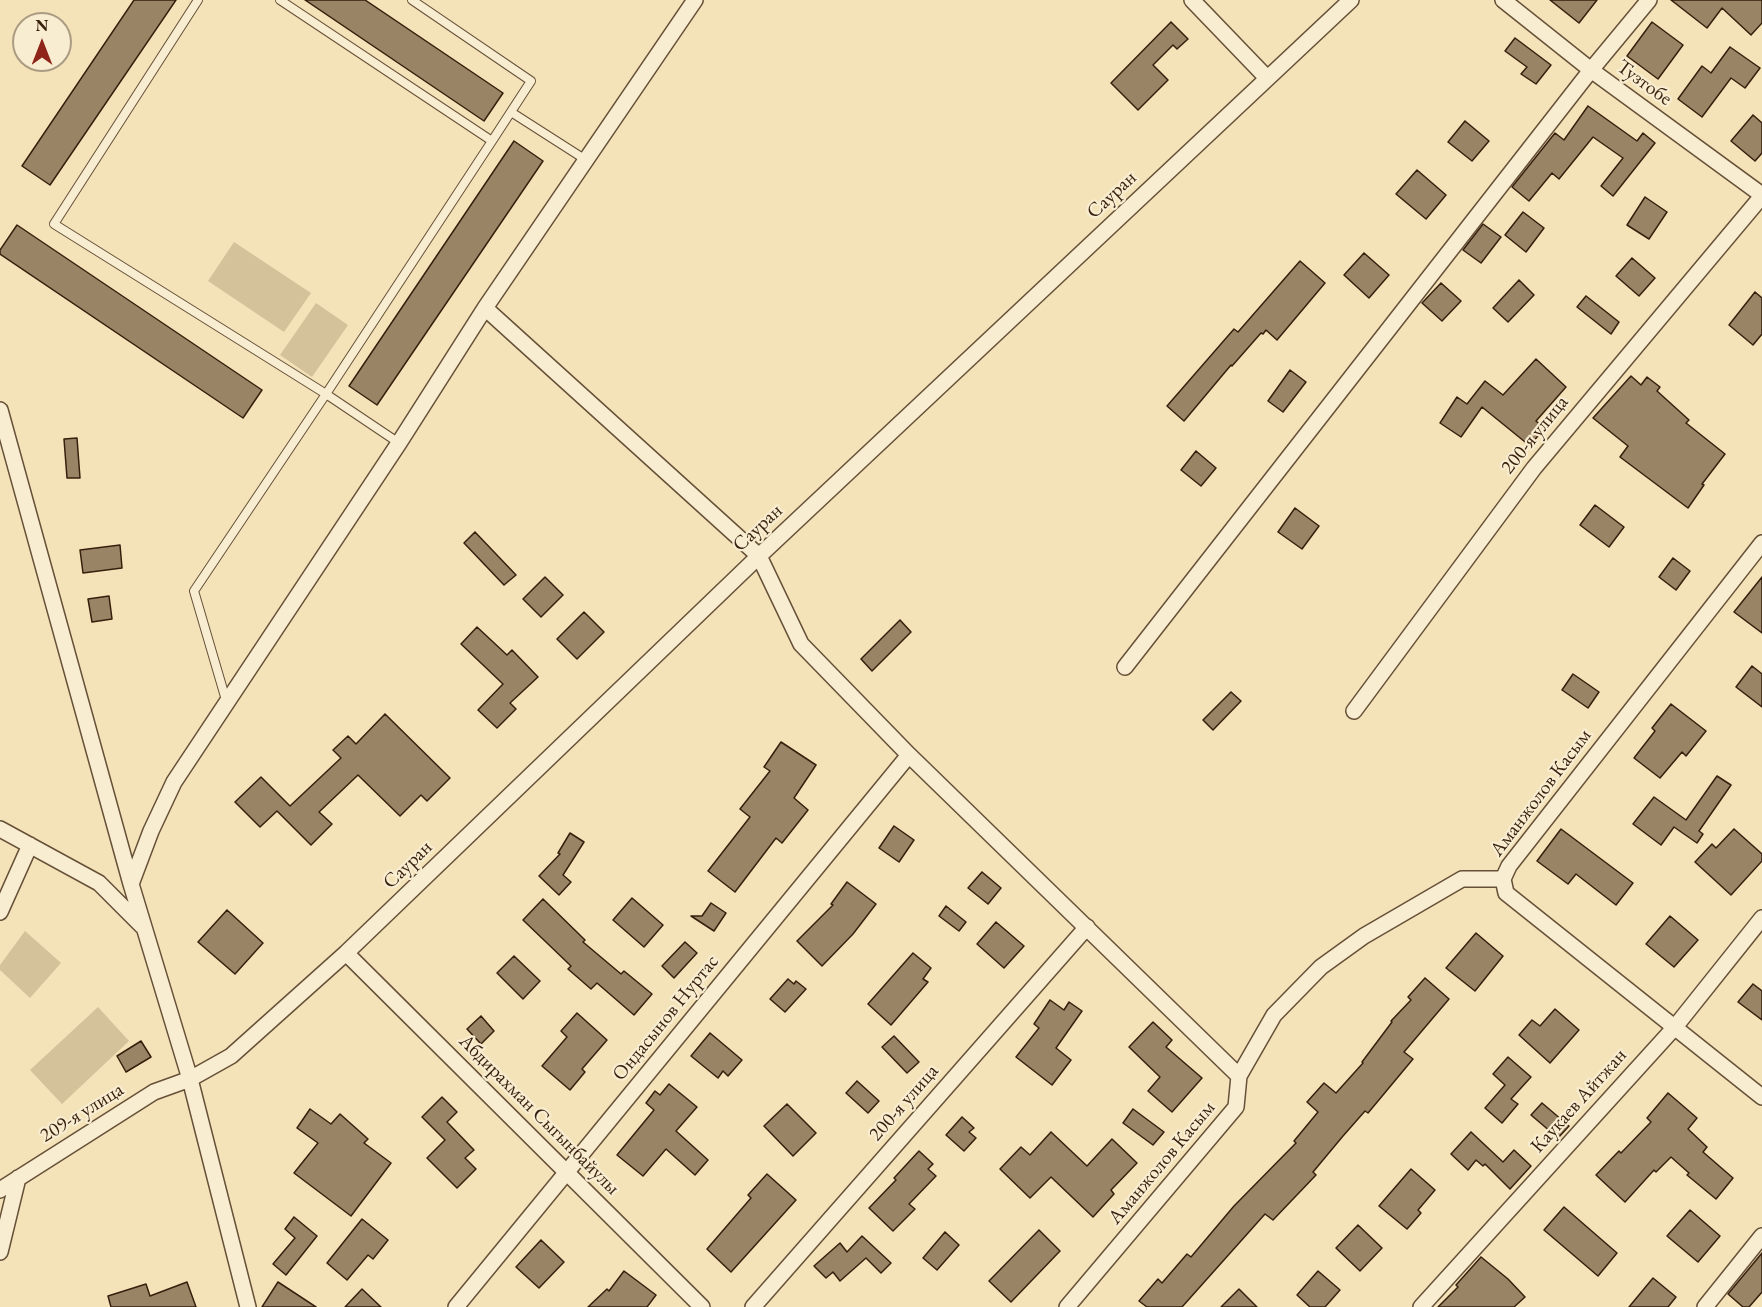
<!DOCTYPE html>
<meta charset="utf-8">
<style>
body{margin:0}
#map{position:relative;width:1762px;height:1307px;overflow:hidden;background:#f4e3b8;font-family:"EB Garamond",serif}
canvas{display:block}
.north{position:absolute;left:12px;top:12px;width:60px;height:60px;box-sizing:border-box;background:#f8edd1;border:2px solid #ab9b83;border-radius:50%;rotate:0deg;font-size:16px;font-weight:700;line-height:24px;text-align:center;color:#371f0d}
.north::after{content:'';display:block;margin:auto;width:21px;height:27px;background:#8f2418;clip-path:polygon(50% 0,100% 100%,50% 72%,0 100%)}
</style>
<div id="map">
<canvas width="1762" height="1307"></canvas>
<div class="north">N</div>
</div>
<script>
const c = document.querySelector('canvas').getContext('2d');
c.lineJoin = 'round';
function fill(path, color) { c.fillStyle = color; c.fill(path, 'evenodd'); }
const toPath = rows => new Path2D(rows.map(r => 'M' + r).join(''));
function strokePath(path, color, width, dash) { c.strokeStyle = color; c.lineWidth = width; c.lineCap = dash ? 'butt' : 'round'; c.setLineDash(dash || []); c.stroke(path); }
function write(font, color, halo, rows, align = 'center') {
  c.font = font + ' "EB Garamond",serif'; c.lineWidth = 4.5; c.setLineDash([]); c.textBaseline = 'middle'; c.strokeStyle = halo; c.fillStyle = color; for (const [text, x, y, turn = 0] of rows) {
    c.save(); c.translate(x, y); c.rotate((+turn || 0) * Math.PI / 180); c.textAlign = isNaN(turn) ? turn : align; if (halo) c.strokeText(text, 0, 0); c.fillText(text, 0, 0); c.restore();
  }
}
const green = toPath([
 [234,242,311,293,284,332,208,281],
 [316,303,348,325,312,377,280,355],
 [25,931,61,963,30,998,0,970,0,965],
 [98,1007,129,1041,62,1104,30,1070]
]);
const building = toPath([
 [134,0,176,0,50,185,22,166,134,0],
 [305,0,365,0,503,93,484,121,305,0],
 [1550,0,1597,0,1579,23,1550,0],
 [1671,0,1762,0,1762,23,1751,35,1722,8,1707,28,1671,0],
 [1171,22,1188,39,1177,49,1173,45,1153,65,1168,80,1138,110,1111,83,1171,22],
 [1652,22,1683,45,1658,79,1627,56,1652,22],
 [1515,38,1551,65,1536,84,1521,74,1527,67,1505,51,1515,38],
 [1730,47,1760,68,1745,88,1731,78,1702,117,1678,99,1702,66,1711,73,1730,47],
 [1588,106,1637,141,1643,133,1655,143,1613,196,1601,186,1623,158,1593,137,1559,179,1552,173,1529,201,1512,187,1555,133,1564,140,1588,106],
 [1753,115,1762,123,1762,153,1755,161,1731,141,1753,115],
 [1465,121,1489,141,1472,161,1448,142,1465,121],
 [514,141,543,161,377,405,349,386,514,141],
 [1417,170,1446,195,1426,219,1396,194,1417,170],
 [1645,197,1667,212,1649,239,1627,225,1645,197],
 [1523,212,1544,228,1526,252,1505,235,1523,212],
 [1483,224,1501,237,1481,263,1463,250,1483,224],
 [17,225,262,390,243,418,0,254,0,250,17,225],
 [1364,253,1389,275,1369,298,1344,275,1364,253],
 [1632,258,1655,278,1639,296,1616,276,1632,258],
 [1300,261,1325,283,1277,340,1266,330,1263,334,1261,333,1232,366,1231,365,1184,421,1167,406,1234,329,1238,332,1300,261],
 [1519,280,1534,295,1508,322,1493,308,1519,280],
 [1441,283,1461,301,1442,321,1422,303,1441,283],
 [1755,292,1762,298,1762,334,1753,345,1729,325,1755,292],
 [1586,296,1619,322,1611,334,1577,307,1586,296],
 [1536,359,1566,387,1536,421,1544,428,1530,446,1482,407,1461,437,1440,423,1457,397,1467,404,1485,381,1503,395,1536,359],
 [1290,370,1306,382,1283,412,1268,401,1290,370],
 [1631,376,1641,385,1647,377,1660,387,1657,391,1689,420,1686,423,1725,454,1702,484,1704,485,1688,508,1620,457,1628,446,1593,418,1631,376],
 [77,438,80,478,67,478,64,439,77,438],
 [1196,451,1216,468,1201,486,1181,470,1196,451],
 [1595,505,1624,527,1609,547,1580,525,1595,505],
 [1295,508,1319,526,1302,549,1278,532,1295,508],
 [475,532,516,575,504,585,464,543,475,532],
 [120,545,122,568,83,573,80,550,120,545],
 [1673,558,1690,571,1676,590,1659,577,1673,558],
 [545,577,563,595,541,617,523,599,545,577],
 [1762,577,1762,633,1734,612,1762,577],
 [109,596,112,619,92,622,88,599,109,596],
 [584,612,604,632,577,659,557,639,584,612],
 [900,620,911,632,872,671,861,659,900,620],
 [477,627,507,655,512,650,538,677,510,703,516,709,497,728,478,710,503,684,461,644,477,627],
 [1752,666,1762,674,1762,707,1736,687,1752,666],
 [1573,674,1599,692,1588,708,1562,690,1573,674],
 [1231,692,1241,701,1213,730,1203,720,1231,692],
 [1671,704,1706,731,1686,756,1682,752,1660,778,1634,758,1655,731,1652,728,1671,704],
 [385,714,450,778,427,801,421,795,400,816,358,775,319,812,332,824,311,845,277,811,260,827,235,802,261,777,290,806,341,758,333,750,348,736,356,744,385,714],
 [781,742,816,765,794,798,808,810,782,843,776,838,735,892,708,871,750,817,740,809,770,771,764,767,781,742],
 [1717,776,1731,785,1699,831,1703,834,1697,843,1674,827,1661,845,1633,824,1654,797,1686,820,1717,776],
 [894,826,914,840,899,862,879,848,894,826],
 [1561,829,1633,883,1616,905,1576,874,1568,884,1537,861,1561,829],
 [1734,829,1762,854,1762,861,1731,895,1695,862,1712,844,1716,848,1734,829],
 [570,833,584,842,563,875,571,882,559,895,539,876,560,854,558,853,570,833],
 [982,872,1001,888,988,904,968,888,982,872],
 [847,882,876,904,853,934,822,966,797,941,833,905,831,904,847,882],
 [632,898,663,925,644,947,613,920,632,898],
 [543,899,585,940,583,942,621,974,624,971,652,994,634,1015,597,983,591,989,568,969,571,966,523,920,543,899],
 [711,903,726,913,714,931,691,916,702,916,711,903],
 [946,906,966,922,959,931,939,916,946,906],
 [227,910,263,943,235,974,198,942,227,910],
 [1670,916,1698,940,1674,967,1646,944,1670,916],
 [996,922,1024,946,1004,968,977,944,996,922],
 [1476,933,1503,956,1475,991,1446,968,1476,933],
 [685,942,697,953,674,978,662,966,685,942],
 [913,953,931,968,923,979,928,982,891,1025,868,1004,913,953],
 [514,956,540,981,523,999,497,973,514,956],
 [1425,978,1449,999,1404,1052,1413,1059,1368,1113,1365,1111,1343,1136,1313,1172,1316,1175,1273,1220,1265,1214,1182,1307,1147,1307,1139,1301,1158,1279,1162,1283,1187,1254,1191,1257,1234,1206,1296,1143,1294,1141,1318,1112,1307,1102,1324,1083,1336,1093,1363,1063,1362,1062,1392,1022,1391,1021,1411,1000,1408,997,1425,978],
 [788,979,794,984,796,981,806,989,785,1012,770,999,788,979],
 [1753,984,1762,991,1762,1020,1738,1002,1753,984],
 [1050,1000,1064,1010,1069,1002,1082,1011,1056,1048,1071,1060,1052,1085,1016,1057,1039,1028,1034,1024,1050,1000],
 [1555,1009,1579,1030,1550,1063,1519,1035,1532,1020,1540,1026,1555,1009],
 [577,1013,607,1040,582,1069,585,1072,570,1090,542,1066,567,1037,561,1031,577,1013],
 [481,1016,494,1031,481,1044,467,1029,481,1016],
 [1153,1022,1172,1040,1166,1047,1202,1078,1172,1112,1148,1091,1160,1077,1129,1047,1153,1022],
 [710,1033,742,1060,728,1076,723,1071,718,1078,691,1056,710,1033],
 [894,1036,919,1062,907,1073,882,1047,894,1036],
 [141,1041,151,1057,126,1072,117,1056,141,1041],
 [1508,1057,1531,1077,1511,1099,1518,1104,1502,1123,1485,1108,1505,1085,1493,1074,1508,1057],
 [857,1081,879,1101,868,1113,846,1093,857,1081],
 [669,1084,697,1107,676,1131,708,1160,695,1175,666,1149,643,1176,617,1155,654,1110,646,1103,655,1091,660,1095,669,1084],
 [1668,1093,1697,1118,1688,1129,1707,1147,1703,1152,1733,1178,1716,1199,1687,1175,1689,1173,1671,1157,1656,1172,1654,1170,1625,1202,1596,1175,1619,1151,1621,1153,1651,1122,1647,1118,1668,1093],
 [442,1097,457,1112,447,1122,474,1150,465,1158,476,1169,457,1188,427,1158,445,1140,422,1117,442,1097],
 [1542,1103,1569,1126,1558,1138,1531,1115,1542,1103],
 [787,1104,816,1133,793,1156,764,1126,787,1104],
 [310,1109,331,1124,340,1114,368,1139,364,1143,391,1163,351,1216,294,1173,318,1143,297,1128,310,1109],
 [1133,1109,1164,1132,1153,1145,1123,1123,1133,1109],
 [962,1117,974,1128,969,1132,976,1138,964,1151,946,1135,962,1117],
 [1051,1132,1087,1166,1112,1139,1137,1163,1111,1190,1114,1194,1093,1217,1051,1177,1030,1198,1000,1169,1021,1147,1030,1155,1051,1132],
 [1471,1132,1503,1162,1514,1150,1531,1166,1510,1189,1485,1164,1483,1166,1476,1160,1468,1170,1451,1154,1471,1132],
 [919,1151,933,1164,928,1169,936,1176,909,1204,915,1209,893,1231,869,1208,896,1180,894,1178,919,1151],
 [1411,1169,1435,1190,1418,1210,1421,1213,1407,1229,1379,1206,1411,1169],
 [767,1174,796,1200,731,1272,707,1249,751,1198,748,1195,767,1174],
 [1564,1207,1617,1253,1598,1276,1544,1230,1564,1207],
 [1690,1210,1720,1236,1698,1262,1667,1236,1690,1210],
 [294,1217,317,1236,286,1275,273,1264,295,1238,285,1229,294,1217],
 [362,1219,388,1240,373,1259,368,1255,347,1280,327,1263,362,1219],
 [1358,1225,1382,1248,1360,1271,1336,1248,1358,1225],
 [1039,1230,1060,1251,1011,1302,989,1281,1039,1230],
 [945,1232,959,1245,937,1270,923,1258,945,1232],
 [862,1236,891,1263,881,1273,866,1258,840,1281,833,1272,826,1278,814,1266,840,1243,847,1252,862,1236],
 [541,1240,564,1262,539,1288,516,1267,541,1240],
 [1762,1253,1762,1292,1749,1307,1743,1307,1728,1294,1762,1253],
 [1481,1257,1508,1279,1525,1297,1514,1307,1438,1307,1458,1287,1456,1285,1481,1257],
 [624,1271,656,1295,647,1307,588,1307,607,1289,609,1291,624,1271],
 [1318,1271,1340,1290,1325,1307,1310,1307,1297,1295,1318,1271],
 [1653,1278,1676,1297,1668,1307,1629,1307,1653,1278],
 [187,1282,196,1307,111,1307,108,1296,146,1284,150,1296,187,1282],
 [278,1282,316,1307,262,1307,278,1282],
 [362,1289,381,1307,345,1307,362,1289],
 [1239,1289,1257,1307,1221,1307,1239,1289]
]);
const lane = toPath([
 [198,0,54,224,326,394,399,443],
 [412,0,531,81,492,141],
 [511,112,586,160],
 [226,700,194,591,326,394,492,141,280,0]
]);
const street = toPath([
 [1192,0,1267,78],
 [1503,0,1591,70,1762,195],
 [485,308,759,556,801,644,909,755,1239,1076],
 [0,410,131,884,190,1079,248,1307],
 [1125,667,1591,70,1649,0],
 [1354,711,1534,468,1762,196],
 [0,829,99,883,142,926],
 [1503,879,1506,893,1762,1097],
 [131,884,151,831,174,782,399,443,485,308,695,0],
 [0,912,30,845],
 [346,953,702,1307],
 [0,1190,154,1092,190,1079,231,1056,346,953,759,556,1351,0],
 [0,1252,18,1178],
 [456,1307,909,755],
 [753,1307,1087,927],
 [1067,1307,1236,1107,1239,1076,1274,1015,1321,967,1364,936,1462,879,1503,879,1509,866,1762,543],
 [1421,1307,1675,1027,1762,918],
 [1705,1307,1762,1236]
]);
const streetNames = [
 ["Тузтобе",1644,83,36],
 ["Сауран",1112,195,-43],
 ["200-я улица",1535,435,-51],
 ["Сауран",758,528,-43],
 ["Аманжолов Касым",1541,793,-53],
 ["Сауран",408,865,-44],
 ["Ондасынов Нуртас",666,1018,-51],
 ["Каукаев Айтжан",1579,1101,-48],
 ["200-я улица",904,1103,-49],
 ["209-я улица",82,1113,-32],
 ["Абдирахман Сыгынбайулы",539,1115,45],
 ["Аманжолов Касым",1162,1163,-50]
];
fill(green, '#d4c29b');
fill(building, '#998566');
strokePath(building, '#371f0d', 1.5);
strokePath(lane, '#665038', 10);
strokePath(street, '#665038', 18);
strokePath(lane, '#f8edd1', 8);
strokePath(street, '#f8edd1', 15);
write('20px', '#371f0d', '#f8edd1', streetNames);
</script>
